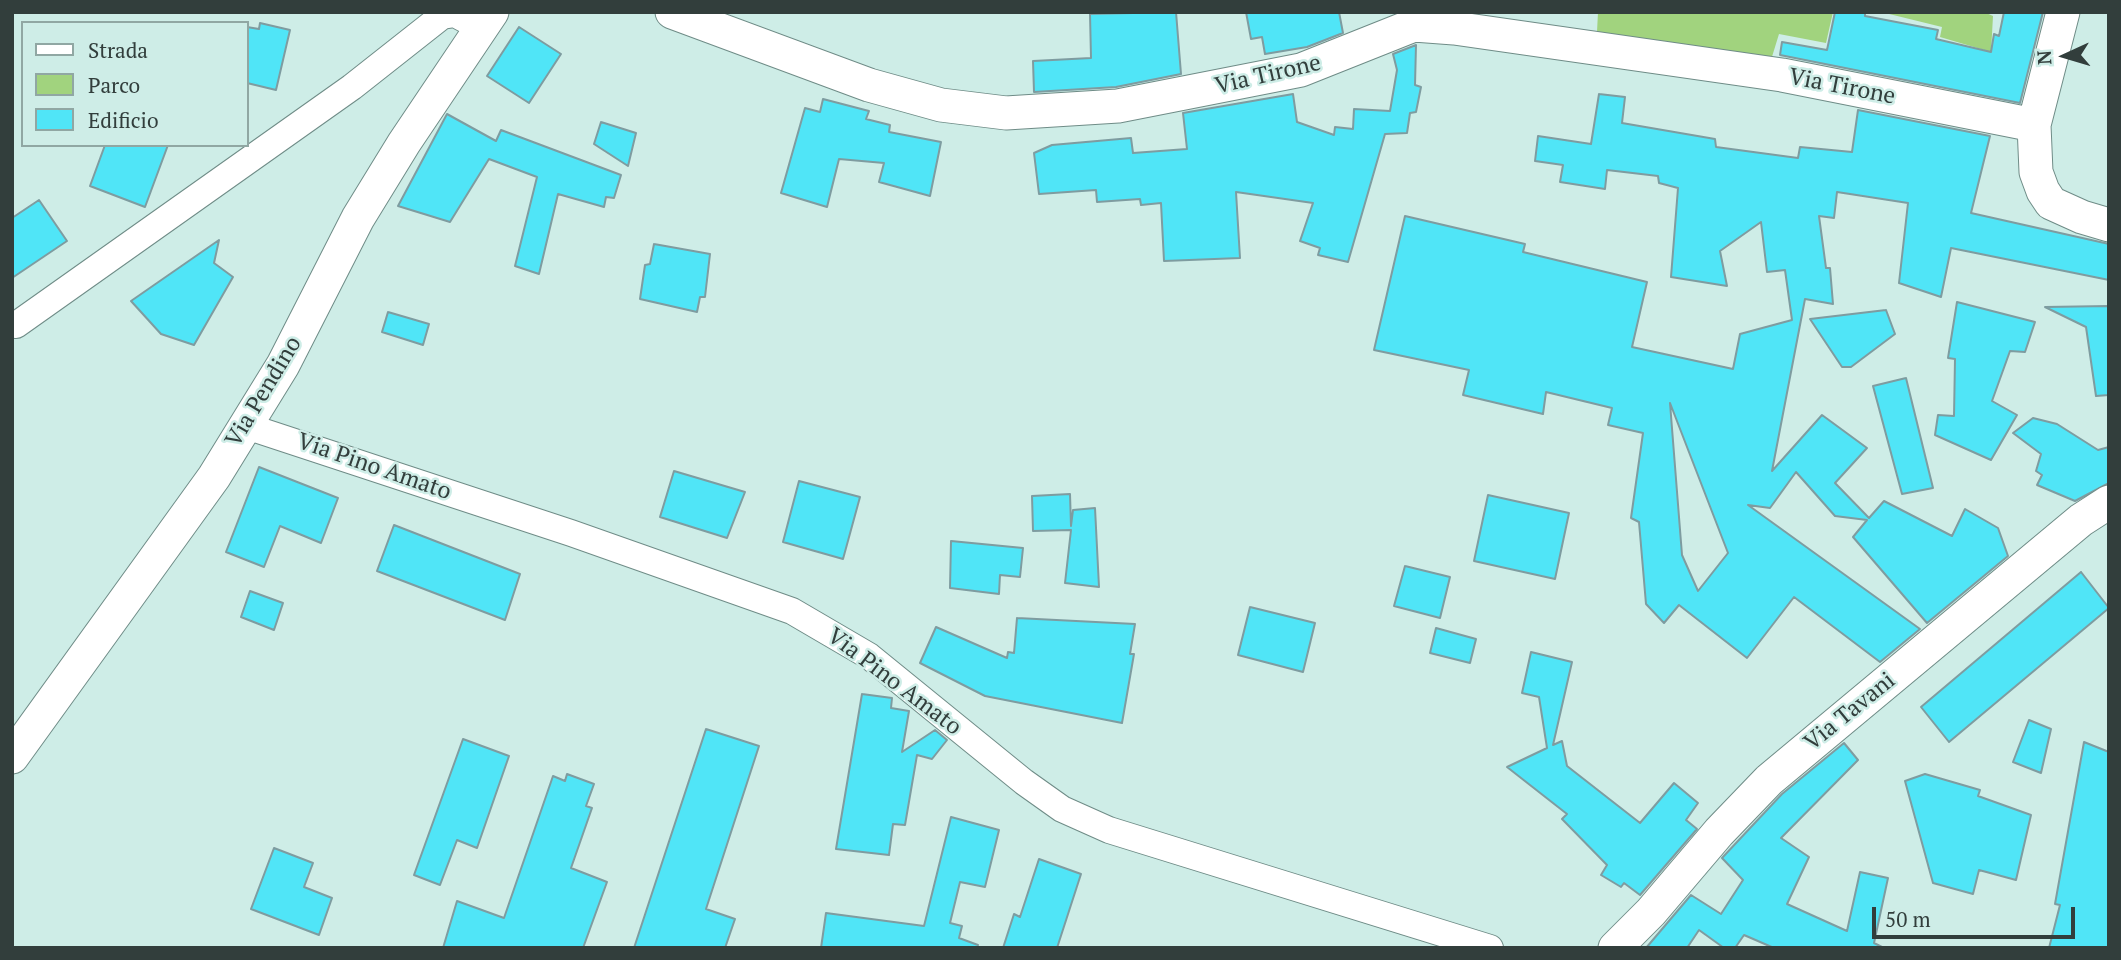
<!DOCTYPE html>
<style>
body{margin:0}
#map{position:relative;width:2121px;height:960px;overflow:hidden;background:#ceede7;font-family:"PT Serif",serif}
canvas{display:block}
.frame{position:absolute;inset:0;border:14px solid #323e3c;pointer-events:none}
.legend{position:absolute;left:21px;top:21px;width:228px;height:126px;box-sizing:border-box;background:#ceede7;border:2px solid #90a7a3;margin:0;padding:9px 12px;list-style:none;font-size:21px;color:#323e3c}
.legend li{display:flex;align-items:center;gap:14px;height:35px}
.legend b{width:35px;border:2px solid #90a7a3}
.north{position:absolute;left:2030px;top:21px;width:70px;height:70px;-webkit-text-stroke:5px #ceede7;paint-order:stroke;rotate:266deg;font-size:19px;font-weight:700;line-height:28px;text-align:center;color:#323e3c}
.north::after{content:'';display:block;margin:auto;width:24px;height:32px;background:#323e3c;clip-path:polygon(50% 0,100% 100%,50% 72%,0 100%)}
.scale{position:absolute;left:1872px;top:907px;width:203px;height:32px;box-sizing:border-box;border:4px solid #323e3c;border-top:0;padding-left:9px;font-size:21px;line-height:24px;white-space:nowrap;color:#323e3c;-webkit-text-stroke:5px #ceede7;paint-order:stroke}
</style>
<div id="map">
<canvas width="2121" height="960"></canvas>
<div class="frame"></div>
<ul class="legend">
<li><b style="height:9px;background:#fff"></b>Strada</li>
<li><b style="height:19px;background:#a1d37e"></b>Parco</li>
<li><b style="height:19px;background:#50e5f7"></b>Edificio</li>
</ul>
<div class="north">N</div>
<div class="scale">50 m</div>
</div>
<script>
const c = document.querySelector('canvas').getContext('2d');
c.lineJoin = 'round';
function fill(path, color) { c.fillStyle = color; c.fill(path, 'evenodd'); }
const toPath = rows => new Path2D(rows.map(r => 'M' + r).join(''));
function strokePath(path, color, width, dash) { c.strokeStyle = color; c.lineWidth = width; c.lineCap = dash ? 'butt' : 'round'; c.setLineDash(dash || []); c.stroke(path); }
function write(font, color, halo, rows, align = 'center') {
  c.font = font + ' "PT Serif",serif'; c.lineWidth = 5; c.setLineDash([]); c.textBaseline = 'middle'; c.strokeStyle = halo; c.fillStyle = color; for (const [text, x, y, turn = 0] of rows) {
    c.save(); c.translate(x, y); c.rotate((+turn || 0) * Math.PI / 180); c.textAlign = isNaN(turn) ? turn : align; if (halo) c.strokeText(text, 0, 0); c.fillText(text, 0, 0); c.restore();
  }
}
const green = toPath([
 [1598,12,1833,12,1826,43,1779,34,1771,60,1597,32],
 [1881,12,1984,12,1993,16,1991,52,1940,37,1942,27]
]);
const building = toPath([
 [1176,12,1181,74,1116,87,1034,92,1033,61,1091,58,1090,14,1176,12],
 [1246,12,1339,12,1343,33,1307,47,1265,54,1262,37,1251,39,1246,12],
 [1835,12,1865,12,1865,16,1938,30,1936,39,1991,52,1994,34,1999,36,2004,12,2043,12,2020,103,1780,55,1782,42,1827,50,1835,12],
 [260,23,290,30,276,90,247,83,247,27,259,29,260,23],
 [519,27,561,54,529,103,487,76,519,27],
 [1416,45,1415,85,1421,87,1416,112,1410,113,1407,133,1385,134,1348,262,1318,255,1320,248,1300,241,1313,203,1236,192,1240,258,1164,261,1161,203,1141,205,1140,199,1097,202,1096,190,1039,194,1034,153,1052,145,1131,138,1133,153,1187,149,1183,113,1293,94,1297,122,1334,135,1335,127,1353,129,1354,109,1390,111,1397,70,1393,54,1416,45],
 [1599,94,1625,97,1622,123,1715,139,1716,147,1798,158,1800,147,1852,152,1858,110,1990,136,1971,213,2109,244,2109,280,1951,248,1941,297,1899,283,1908,203,1837,192,1834,218,1819,216,1826,268,1830,268,1833,304,1805,299,1772,471,1822,415,1867,448,1835,483,1869,518,1884,501,1952,536,1965,509,1998,528,2008,556,1927,623,1853,537,1867,520,1835,516,1796,472,1770,508,1748,505,1920,629,1880,662,1794,597,1747,658,1679,605,1664,623,1646,604,1639,522,1631,518,1643,433,1608,425,1612,408,1546,392,1543,414,1463,395,1469,370,1374,350,1405,216,1525,244,1523,252,1647,282,1632,347,1733,369,1740,334,1792,320,1785,270,1767,272,1761,222,1720,251,1727,286,1671,277,1678,188,1659,183,1658,176,1607,170,1605,189,1560,182,1563,165,1535,161,1538,136,1591,144,1599,94],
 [1670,403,1728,553,1698,591,1682,555,1670,403],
 [823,99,869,111,866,119,890,125,889,132,941,142,930,196,879,182,884,163,839,159,827,207,781,193,805,108,820,112,823,99],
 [447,114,496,141,501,130,621,175,614,198,606,197,604,207,558,194,539,274,515,266,537,177,489,159,450,222,398,206,447,114],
 [601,122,636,133,628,166,594,144,601,122],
 [105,145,168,145,145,207,90,186,105,145],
 [39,200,67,241,12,278,12,218,39,200],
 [219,240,214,263,233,277,194,345,161,334,131,301,219,240],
 [654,244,710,254,705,297,700,297,697,312,640,299,645,265,650,264,654,244],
 [1957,302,2035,322,2025,352,2010,351,1992,401,2017,415,1991,460,1935,435,1938,415,1954,416,1955,359,1948,358,1957,302],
 [2109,306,2109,395,2096,396,2086,327,2045,307,2109,306],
 [1886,310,1895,334,1851,367,1842,367,1810,319,1886,310],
 [388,312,429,324,423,345,382,332,388,312],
 [1906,378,1933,488,1902,494,1873,386,1906,378],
 [2033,418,2057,424,2098,450,2109,447,2109,483,2075,501,2037,485,2042,475,2036,471,2041,454,2013,433,2033,418],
 [259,467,338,498,321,543,280,526,264,567,226,552,259,467],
 [674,471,745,492,727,538,660,517,674,471],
 [799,481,860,497,843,559,783,542,799,481],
 [1070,494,1071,526,1073,510,1095,508,1099,587,1065,583,1071,530,1033,531,1032,496,1070,494],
 [1488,495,1569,513,1555,579,1474,561,1488,495],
 [394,525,520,574,505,620,377,571,394,525],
 [951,541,1023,548,1020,577,1000,575,999,594,950,588,951,541],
 [1405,566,1450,577,1440,618,1394,606,1405,566],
 [2081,572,2109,608,1949,742,1921,707,2081,572],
 [250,591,283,603,274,630,241,617,250,591],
 [1250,607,1315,623,1303,672,1238,655,1250,607],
 [1017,618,1135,624,1130,654,1134,654,1122,723,985,696,920,663,936,627,1007,658,1008,652,1014,653,1017,618],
 [1436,628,1476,639,1470,663,1430,653,1436,628],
 [1531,652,1572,662,1553,745,1562,741,1567,766,1640,823,1674,783,1698,803,1686,820,1697,829,1640,895,1624,883,1621,887,1601,875,1607,865,1562,819,1567,814,1507,767,1547,748,1539,697,1522,693,1531,652],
 [862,694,892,698,891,708,909,711,902,752,935,730,947,740,932,759,917,755,905,825,893,824,889,855,836,849,862,694],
 [2029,720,2051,729,2041,773,2013,762,2029,720],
 [706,729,759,746,706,909,735,919,725,948,634,948,706,729],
 [463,739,509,756,477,848,457,840,440,885,414,875,463,739],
 [2084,742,2109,752,2109,948,2049,948,2060,905,2055,904,2084,742],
 [1844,743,1858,760,1781,838,1809,857,1787,904,1847,931,1860,872,1888,878,1874,943,1884,948,1774,948,1744,935,1735,948,1724,948,1699,930,1687,948,1646,948,1691,895,1721,914,1743,880,1722,858,1782,794,1844,743],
 [567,774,594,784,586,806,592,808,571,868,607,882,583,948,443,948,457,901,504,918,553,776,565,781,567,774],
 [1925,774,1980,790,1978,796,2031,815,2016,880,1979,870,1973,894,1933,883,1905,781,1925,774],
 [951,817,999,830,985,887,960,882,950,923,962,926,959,938,978,945,977,948,821,948,826,913,924,926,951,817],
 [274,848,313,863,304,887,332,898,319,935,251,909,274,848],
 [1039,859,1081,874,1057,948,1003,948,1014,914,1020,917,1039,859]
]);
const minor = toPath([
 [16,325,352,87,442,16,455,14,481,28],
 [243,425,571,533,792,611,869,656,1024,782,1062,809,1109,830,1490,948]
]);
const tertiary = toPath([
 [672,12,869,85,941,105,1006,113,1118,106,1301,70,1414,25,1454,28,1782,75,2034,125],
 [2063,12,2034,125,2036,172,2043,191,2051,203,2082,217,2109,225],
 [12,757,214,477,283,365,358,218,404,143,492,12],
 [1615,948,1651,912,1719,832,1769,780,2081,520,2109,502]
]);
const streetNames = [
 ["Via Tirone",1268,75,-13],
 ["Via Tirone",1842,87,11],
 ["Via Pendino",264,392,-59],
 ["Via Pino Amato",374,467,19],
 ["Via Pino Amato",894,682,37],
 ["Via Tavani",1850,712,-39]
];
fill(green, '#a1d37e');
fill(building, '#50e5f7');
strokePath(building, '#7e9ca0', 2);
strokePath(minor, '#6f8c87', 28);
strokePath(tertiary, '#6f8c87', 35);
strokePath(minor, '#fff', 26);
strokePath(tertiary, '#fff', 33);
write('23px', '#323e3c', '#ceede7', streetNames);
</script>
